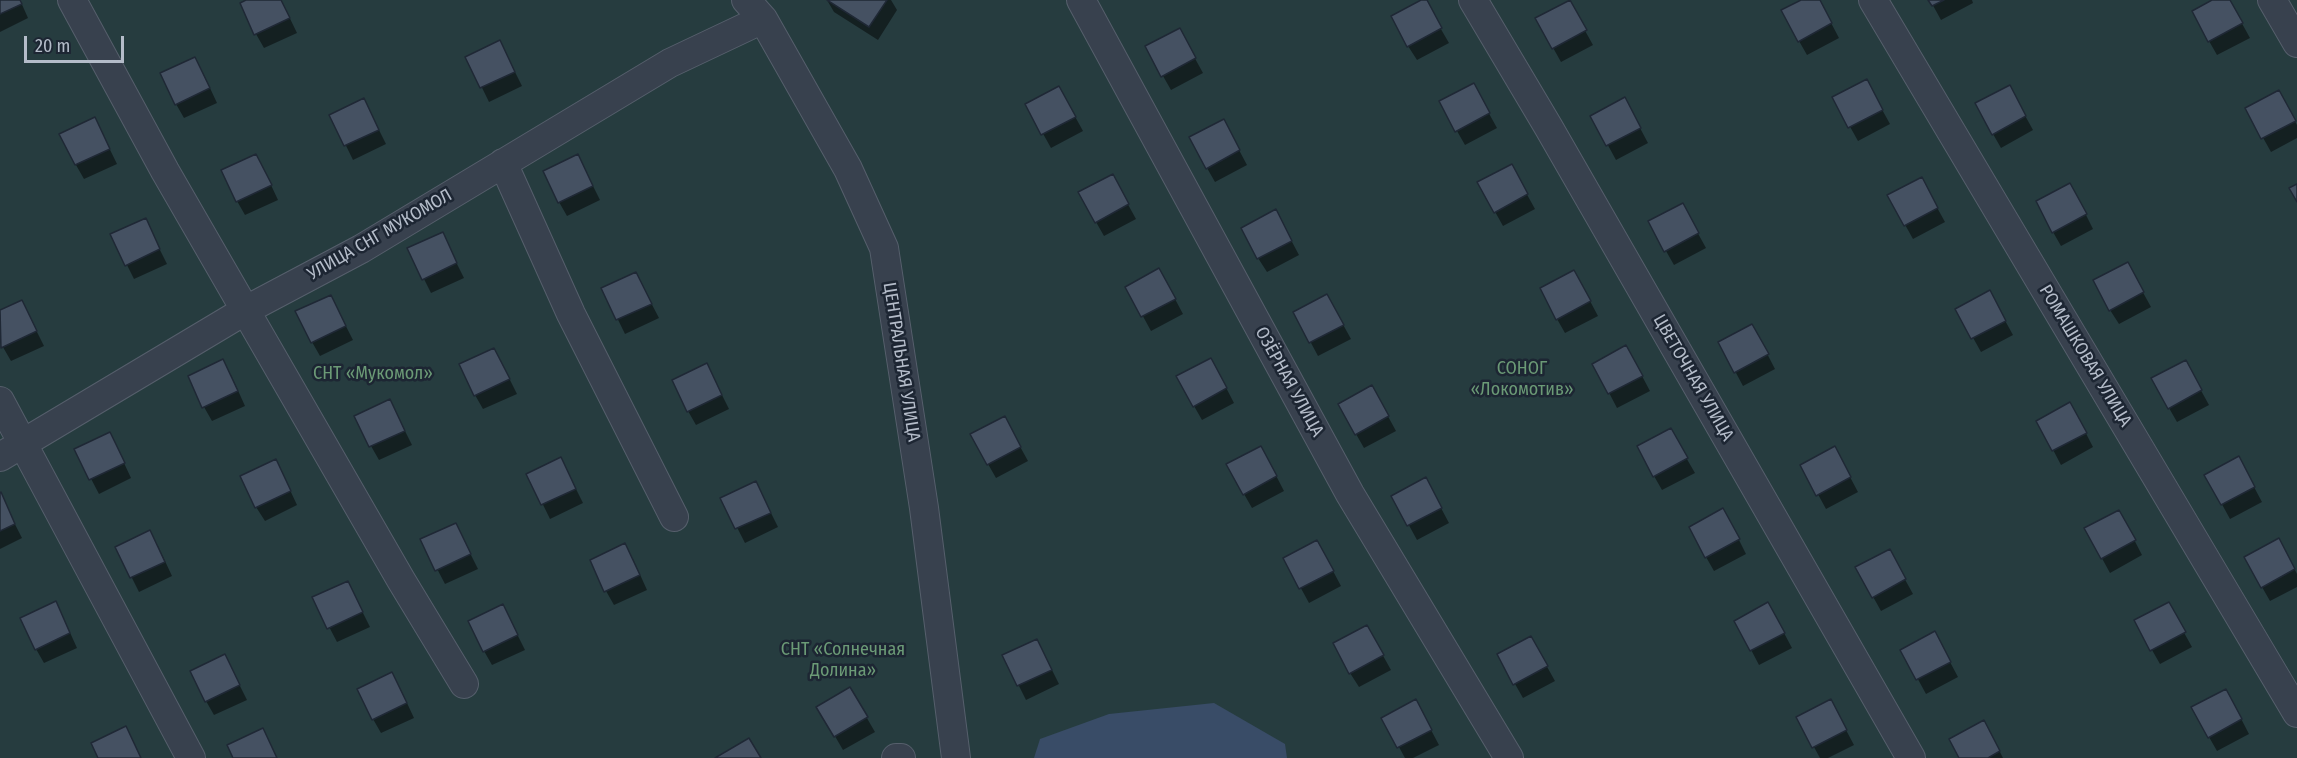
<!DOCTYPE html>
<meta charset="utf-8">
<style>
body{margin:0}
#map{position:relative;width:2297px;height:758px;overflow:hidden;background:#242f3e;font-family:"Fira Sans Condensed",sans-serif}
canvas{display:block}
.scale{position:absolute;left:24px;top:36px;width:100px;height:27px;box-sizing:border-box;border:3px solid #b4bcc9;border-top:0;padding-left:8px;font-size:18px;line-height:21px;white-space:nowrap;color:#b4bcc9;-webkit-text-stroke:4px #1d2633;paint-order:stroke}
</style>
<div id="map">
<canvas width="2297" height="758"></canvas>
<div class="scale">20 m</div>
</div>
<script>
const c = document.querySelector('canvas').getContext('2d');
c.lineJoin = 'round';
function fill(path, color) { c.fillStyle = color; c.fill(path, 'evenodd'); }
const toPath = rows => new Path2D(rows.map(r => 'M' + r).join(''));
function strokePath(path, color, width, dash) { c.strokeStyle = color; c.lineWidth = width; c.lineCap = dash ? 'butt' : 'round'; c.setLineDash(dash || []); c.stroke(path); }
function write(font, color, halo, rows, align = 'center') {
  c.font = font + ' "Fira Sans Condensed",sans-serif'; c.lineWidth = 5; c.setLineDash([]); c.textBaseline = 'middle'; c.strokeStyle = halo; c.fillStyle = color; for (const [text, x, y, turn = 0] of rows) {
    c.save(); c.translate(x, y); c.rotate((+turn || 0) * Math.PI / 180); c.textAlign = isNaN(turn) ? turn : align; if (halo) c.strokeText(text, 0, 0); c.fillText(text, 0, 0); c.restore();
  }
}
const green = toPath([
 [0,0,2297,0,2297,758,0,758]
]);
const water = toPath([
 [1214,703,1285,744,1287,758,1034,758,1040,739,1109,714]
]);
const shadow = toPath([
 [0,0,20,0,28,18,0,32],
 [249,0,281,0,297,33,264,48,256,34],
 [827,0,891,0,897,10,878,40,834,12],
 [1424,0,1449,43,1417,60,1408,46],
 [1804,0,1819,0,1839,38,1807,55,1799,41],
 [1930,0,1972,0,1973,3,1941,20],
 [2215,0,2229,0,2250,38,2217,55,2209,41],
 [1569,2,1593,45,1561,62,1537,19],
 [500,42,522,86,489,102,467,57],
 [1187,44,1203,73,1171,90,1163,76],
 [203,73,217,103,184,118,176,104],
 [2279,92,2297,125,2297,138,2271,152,2247,109],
 [1874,95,1890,124,1858,141,1834,98],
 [1481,99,1497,128,1465,145,1457,131],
 [364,100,386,144,353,160,331,115],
 [2017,101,2033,130,2001,148,1993,134],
 [1067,102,1083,131,1051,148,1027,105],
 [1632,113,1648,143,1616,160,1592,116],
 [95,119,117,164,84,179,76,165],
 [1231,135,1247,165,1215,182,1207,168],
 [578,156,600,200,567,216,559,202],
 [264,170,278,200,245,215,237,201],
 [1519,180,1535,209,1503,226,1479,183],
 [1120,190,1136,219,1104,236,1096,222],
 [1929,193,1945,222,1913,239,1889,196],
 [2078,199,2093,229,2061,246,2053,232],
 [1690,219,1706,248,1674,265,1666,251],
 [145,220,167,264,134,279,112,235],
 [1283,225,1299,255,1267,272,1258,258],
 [442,234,464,278,431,293,409,249],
 [636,274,659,318,625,334,603,289],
 [2135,278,2151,307,2119,324,2110,310],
 [1167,284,1183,314,1151,331,1127,287],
 [1582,286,1598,316,1565,333,1557,319],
 [331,297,353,340,320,356,312,342],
 [22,302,44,346,11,361,0,342,0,312],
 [1997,306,2013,335,1981,352,1957,309],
 [1335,310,1351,339,1318,356,1295,313],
 [1760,340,1775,369,1743,386,1720,343],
 [1634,361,1650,391,1617,408,1594,364],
 [502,364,517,394,483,409,475,395],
 [707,365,729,409,696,425,688,411],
 [1219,374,1234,403,1202,420,1194,406],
 [231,375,245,406,212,421,204,407],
 [2193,376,2209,405,2177,422,2169,408],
 [1372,387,1396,431,1364,448,1356,434],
 [397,415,412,445,379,460,371,446],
 [2078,418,2093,447,2061,465,2038,421],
 [1670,430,1695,473,1662,490,1654,476],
 [1012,432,1028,461,996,478,988,464],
 [117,448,131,478,99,494,76,450],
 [561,459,583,503,550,519,528,474],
 [1269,462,1284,491,1252,508,1244,494],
 [1842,462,1858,492,1826,509,1802,465],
 [2246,472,2262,502,2230,519,2206,475],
 [283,475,297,505,265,521,256,507],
 [756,483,778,527,745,543,722,498],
 [1433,493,1449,523,1417,540,1393,496],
 [0,495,22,538,0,549],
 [1731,524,1746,554,1714,571,1706,557],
 [2127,526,2142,555,2110,573,2086,529],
 [463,539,478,569,445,584,422,540],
 [158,546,172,576,139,592,117,548],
 [2287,554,2297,574,2297,587,2270,601,2262,587],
 [1325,556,1341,586,1309,603,1285,559],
 [633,559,647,590,614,605,606,591],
 [1897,565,1913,594,1881,611,1857,568],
 [355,597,370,627,337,642,314,598],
 [2168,604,2192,647,2160,664,2152,650],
 [503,606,525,650,492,665,484,651],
 [63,617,77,648,44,663,36,649],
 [1776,618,1792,648,1759,665,1736,621],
 [1367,627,1391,670,1359,687,1350,673],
 [1531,638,1555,681,1523,698,1515,684],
 [1037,640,1059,684,1026,700,1004,656],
 [1942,647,1958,677,1926,694,1902,650],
 [225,656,247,700,214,715,206,701],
 [400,688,414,718,381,733,373,719],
 [850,689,875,732,843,750,818,707],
 [2234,705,2249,734,2217,751,2209,737],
 [1423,715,1439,745,1413,758,1405,758,1383,718],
 [1838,715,1854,745,1828,758,1820,758,1798,718],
 [1992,736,2003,758,1961,758]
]);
const building = toPath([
 [0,0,20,0,22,4,0,14,0,0],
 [246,0,281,0,290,18,254,35,240,3,246,0],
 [827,0,887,0,869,27,827,0],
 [1421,0,1427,0,1442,28,1407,47,1391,16,1421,0],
 [1570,0,1587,30,1552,49,1535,18,1570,0],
 [1801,0,1820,0,1832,23,1798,42,1781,10,1801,0],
 [1928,0,1944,0,1932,6,1928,0],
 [2212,0,2230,0,2243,23,2208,42,2192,11,2212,0],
 [1180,28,1196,58,1161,77,1145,46,1180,28],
 [500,40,515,72,480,88,465,57,500,40],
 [195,57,210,88,175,105,160,73,195,57],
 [1867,79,1883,110,1848,128,1832,97,1867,79],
 [1474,83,1490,113,1455,132,1439,101,1474,83],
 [2010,85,2026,116,1992,135,1975,103,2010,85],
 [1059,86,1076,117,1041,135,1025,104,1059,86],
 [2279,90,2296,121,2261,139,2245,108,2279,90],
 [1625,97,1641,128,1606,146,1590,116,1625,97],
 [364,98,379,130,344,146,329,115,364,98],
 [95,117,110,149,75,165,59,134,95,117],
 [1224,119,1240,150,1206,169,1189,137,1224,119],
 [256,154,272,185,236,202,221,170,256,154],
 [578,154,593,186,558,203,543,171,578,154],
 [1512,164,1528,194,1494,213,1477,182,1512,164],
 [1113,174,1129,204,1095,223,1078,192,1113,174],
 [1922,177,1938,208,1904,226,1887,195,1922,177],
 [2070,183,2087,214,2052,233,2036,201,2070,183],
 [2297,184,2297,202,2289,188,2297,184],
 [1683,203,1699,233,1664,252,1648,221,1683,203],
 [1276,209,1292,241,1257,259,1241,228,1276,209],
 [146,218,160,249,125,266,110,234,146,218],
 [443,232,457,263,422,280,407,248,443,232],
 [2128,262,2144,292,2109,311,2093,280,2128,262],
 [1159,268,1176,299,1141,317,1125,287,1159,268],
 [1574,270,1591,301,1556,320,1540,288,1574,270],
 [636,272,652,304,616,320,601,288,636,272],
 [1990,290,2006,321,1971,339,1955,309,1990,290],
 [1327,294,1344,325,1309,343,1293,312,1327,294],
 [331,295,346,326,311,343,295,311,331,295],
 [22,300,37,331,1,348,0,310,22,300],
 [1752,324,1769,354,1734,373,1718,342,1752,324],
 [1626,345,1643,376,1608,394,1592,364,1626,345],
 [494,348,510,379,474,396,459,364,494,348],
 [1211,358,1227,388,1193,407,1176,376,1211,358],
 [223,359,238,391,202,408,188,376,223,359],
 [2186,360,2202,390,2168,409,2151,378,2186,360],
 [707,363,722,395,687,412,672,380,707,363],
 [1372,385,1389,416,1355,435,1338,404,1372,385],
 [390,399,405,431,369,447,354,416,390,399],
 [2070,402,2087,433,2052,451,2036,421,2070,402],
 [1005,416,1021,447,987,465,970,434,1005,416],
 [1671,428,1688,458,1653,477,1637,446,1671,428],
 [110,432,125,463,89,480,74,449,110,432],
 [1261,446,1277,476,1243,495,1226,464,1261,446],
 [1835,446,1851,477,1816,496,1800,465,1835,446],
 [2239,456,2255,487,2221,505,2204,475,2239,456],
 [561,457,576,489,541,505,526,474,561,457],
 [276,459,291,491,255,508,240,476,276,459],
 [1426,477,1442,508,1407,526,1391,496,1426,477],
 [756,481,771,513,735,529,720,498,756,481],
 [1,492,15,524,0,531,0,493,1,492],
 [1723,508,1740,539,1705,558,1689,527,1723,508],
 [2119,510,2136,540,2101,559,2084,528,2119,510],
 [456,523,471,554,435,571,420,539,456,523],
 [150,530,165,562,130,578,115,547,150,530],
 [2279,538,2295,569,2261,588,2244,557,2279,538],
 [1317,540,1334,571,1299,589,1283,558,1317,540],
 [625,543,640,575,604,592,590,560,625,543],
 [1890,549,1906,579,1872,598,1855,567,1890,549],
 [348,581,363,612,327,629,312,597,348,581],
 [56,601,70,633,35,650,20,618,56,601],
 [1768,602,1785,633,1750,651,1734,621,1768,602],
 [2169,602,2186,632,2150,651,2134,620,2169,602],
 [503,604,518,635,483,652,468,621,503,604],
 [1367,625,1384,655,1349,674,1333,643,1367,625],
 [1935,631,1951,662,1916,680,1900,650,1935,631],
 [1531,636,1548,666,1513,685,1497,654,1531,636],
 [1037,639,1052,670,1017,686,1002,655,1037,639],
 [225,654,240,685,205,702,190,671,225,654],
 [392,672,407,703,372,720,357,689,392,672],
 [850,687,868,717,834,737,816,707,850,687],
 [2226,689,2242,719,2208,738,2191,707,2226,689],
 [1416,699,1432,730,1397,748,1381,718,1416,699],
 [1831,699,1847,730,1812,748,1796,717,1831,699],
 [1984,720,2000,751,1988,758,1959,758,1949,739,1984,720],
 [126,726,141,758,98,758,91,743,126,726],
 [263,728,277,758,233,758,227,745,263,728],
 [749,738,761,758,715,758,749,738]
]);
const street = toPath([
 [72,0,165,171,401,580,464,684],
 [746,0,763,19,848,169,884,248,924,508,956,758],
 [1081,0,1350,494,1509,758],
 [1473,0,1549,128,1911,758],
 [1873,0,2297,713],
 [2272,0,2297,43],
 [503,163,571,314,674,517],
 [0,401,191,758],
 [0,457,246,310,361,249,670,63,763,19],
 [896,758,901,758]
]);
const streetNames = [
 ["УЛИЦА СНГ МУКОМОЛ",380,235,-30],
 ["РОМАШКОВАЯ УЛИЦА",2085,356,59],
 ["ЦЕНТРАЛЬНАЯ УЛИЦА",901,362,81],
 ["ЦВЕТОЧНАЯ УЛИЦА",1693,378,60],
 ["ОЗЁРНАЯ УЛИЦА",1289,382,61]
];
const parkNames = [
 ["СОНОГ",1522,369],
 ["«Локомотив»",1522,390],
 ["СНТ «Мукомол»",373,374],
 ["СНТ «Солнечная",843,650],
 ["Долина»",843,671]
];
fill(green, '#263c3f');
fill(water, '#394c67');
fill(shadow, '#0007');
fill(building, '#455162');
strokePath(building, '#1f2835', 1.5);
strokePath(street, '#565f6c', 30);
strokePath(street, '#38414e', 28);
write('18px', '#b4bcc9', '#1d2633', streetNames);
write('18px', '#6b9a76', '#1d2633', parkNames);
</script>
